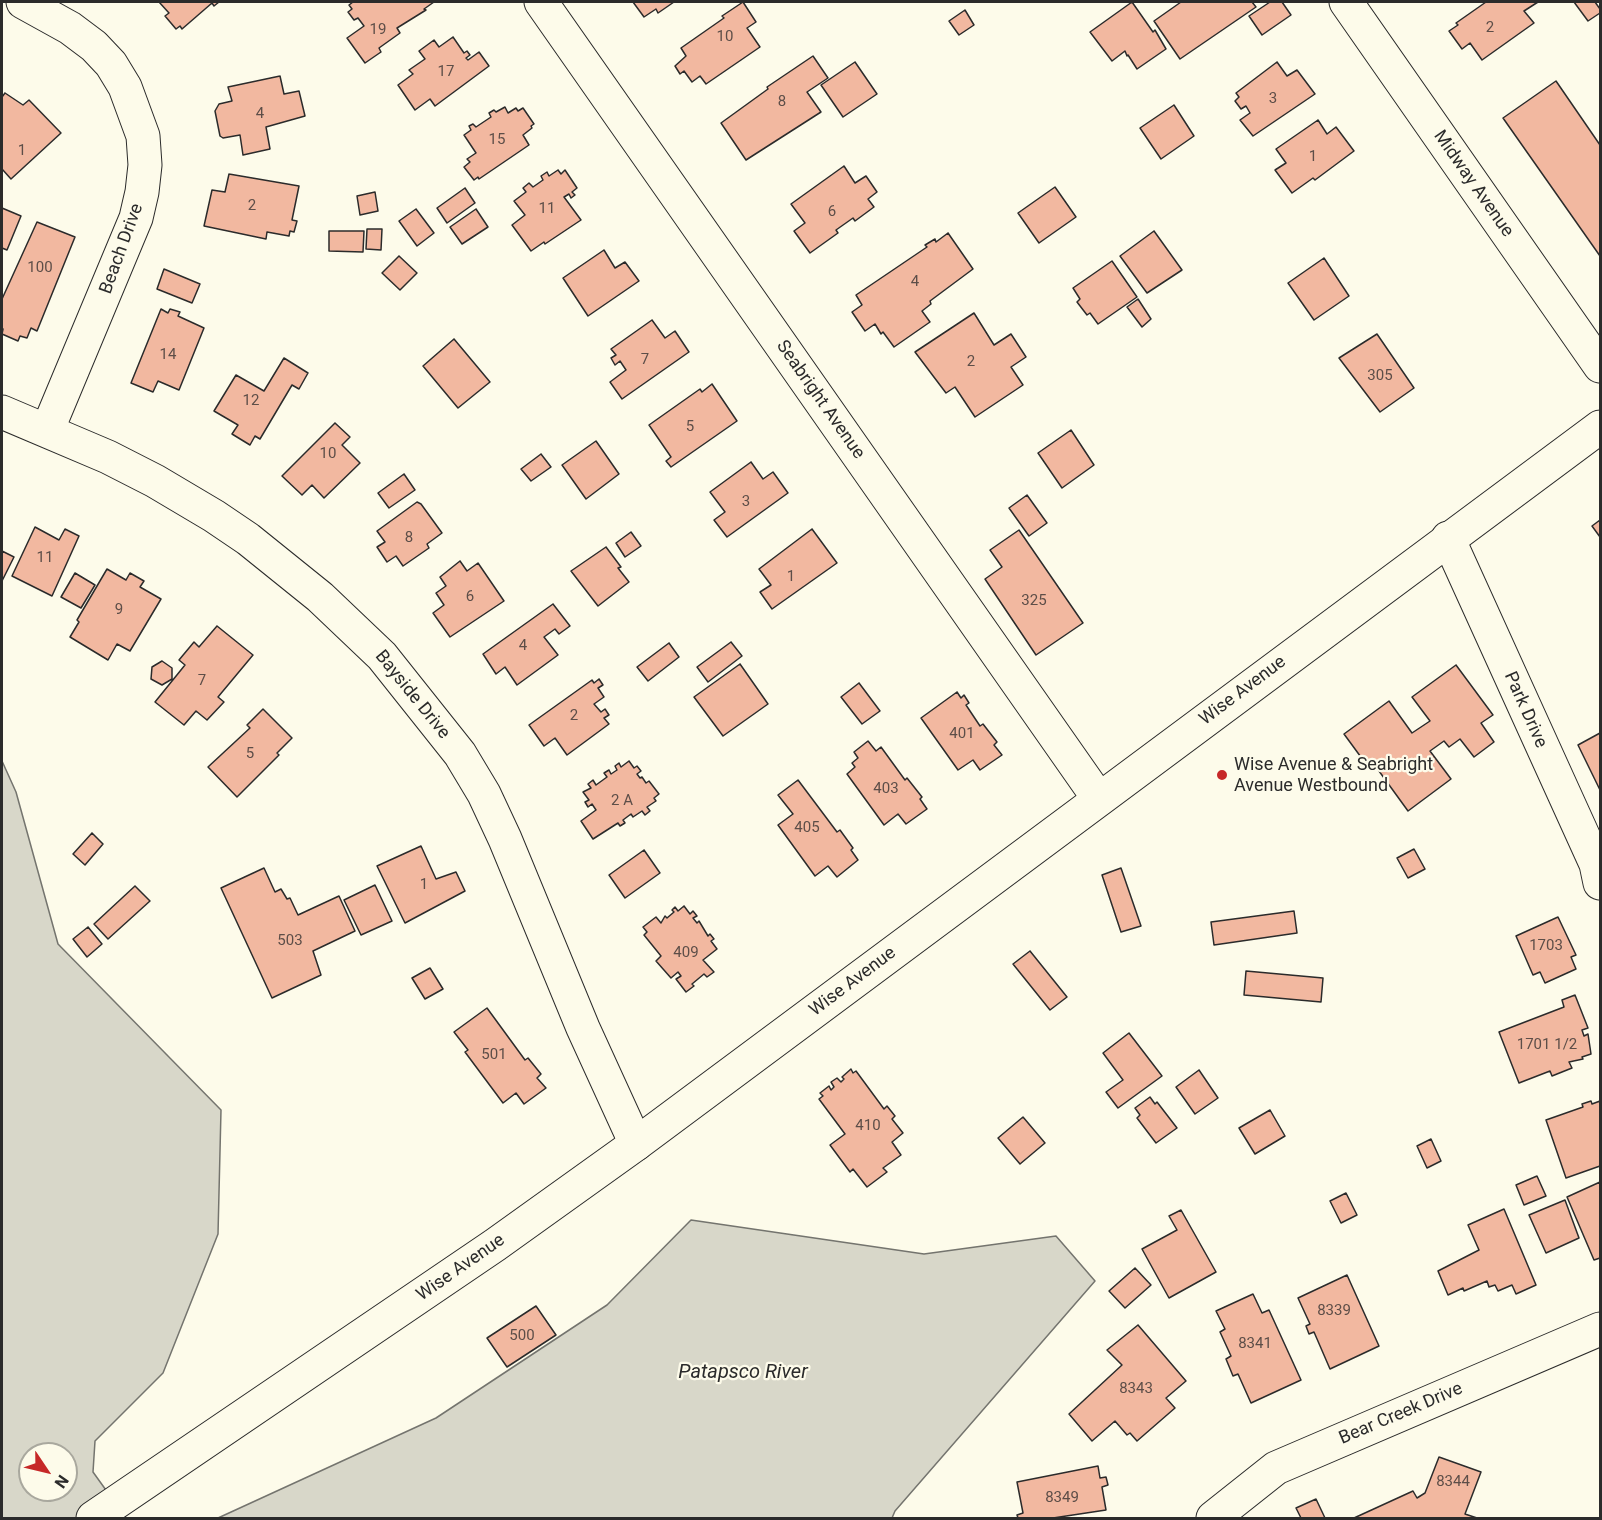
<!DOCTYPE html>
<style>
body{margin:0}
#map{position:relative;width:1602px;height:1520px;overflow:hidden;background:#fdfbea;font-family:Roboto,sans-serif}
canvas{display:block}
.frame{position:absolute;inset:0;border:3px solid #2b2b2b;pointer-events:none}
.north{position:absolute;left:18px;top:1442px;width:60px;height:60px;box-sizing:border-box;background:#fdfbea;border:2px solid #a9a89e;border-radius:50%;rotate:125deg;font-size:16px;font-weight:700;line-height:24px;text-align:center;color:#2b2b2b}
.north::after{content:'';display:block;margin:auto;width:21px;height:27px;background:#c62828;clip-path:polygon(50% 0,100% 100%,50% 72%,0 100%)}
</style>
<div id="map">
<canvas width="1602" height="1520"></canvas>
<div class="frame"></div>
<div class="north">N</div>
</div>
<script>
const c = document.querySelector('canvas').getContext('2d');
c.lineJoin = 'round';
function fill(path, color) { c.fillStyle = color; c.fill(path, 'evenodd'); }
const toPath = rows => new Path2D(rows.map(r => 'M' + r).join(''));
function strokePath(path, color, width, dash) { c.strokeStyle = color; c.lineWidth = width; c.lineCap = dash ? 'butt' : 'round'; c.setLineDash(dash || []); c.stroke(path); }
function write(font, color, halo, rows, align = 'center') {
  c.font = font + ' Roboto,sans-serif'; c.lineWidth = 4.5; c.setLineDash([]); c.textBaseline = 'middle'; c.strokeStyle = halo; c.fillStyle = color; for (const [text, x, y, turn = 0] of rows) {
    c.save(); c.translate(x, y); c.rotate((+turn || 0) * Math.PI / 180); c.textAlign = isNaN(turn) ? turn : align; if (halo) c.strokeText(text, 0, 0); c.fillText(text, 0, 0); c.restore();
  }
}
const water = toPath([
 [2,761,16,792,58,944,221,1110,218,1234,163,1373,95,1441,93,1472,126,1518,2,1518,2,761],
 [30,1454,66,1454,66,1490,30,1490,30,1454],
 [691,1220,924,1254,1056,1236,1095,1281,895,1511,892,1518,218,1518,436,1418,607,1305,691,1220]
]);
const building = toPath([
 [159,2,219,2,214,6,212,3,182,29,180,26,176,29,165,16,169,13,159,2],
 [353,2,434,2,424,9,426,10,397,28,400,33,379,48,381,52,365,63,347,38,364,26,358,18,354,20,348,12,352,9,349,5,353,2],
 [633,2,674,2,658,13,656,9,644,17,633,2],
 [743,2,756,22,747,28,760,47,706,84,700,76,692,82,684,71,680,74,675,66,686,56,681,48,724,18,722,16,743,2],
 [1132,2,1153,32,1155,30,1166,49,1137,69,1128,55,1127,56,1125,51,1112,61,1090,32,1132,2],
 [1181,2,1252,2,1256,7,1180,59,1154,21,1181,2],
 [1270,2,1282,2,1291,15,1262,35,1249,16,1270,2],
 [1486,2,1538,2,1524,11,1534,23,1482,60,1470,43,1462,49,1449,31,1458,25,1456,23,1486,2],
 [1574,2,1595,2,1600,9,1600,13,1588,21,1574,2],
 [965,10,974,25,959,35,949,21,965,10],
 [453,37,464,53,467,51,470,55,466,58,468,60,479,52,489,66,435,106,430,99,415,110,398,85,413,74,409,70,425,59,419,51,434,40,439,47,453,37],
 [813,56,828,78,807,92,821,112,746,160,721,123,768,89,767,87,813,56],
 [855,62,877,94,843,117,821,85,855,62],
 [1277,62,1287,76,1297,70,1315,94,1253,136,1240,120,1250,113,1246,106,1241,109,1235,101,1239,97,1236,93,1277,62],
 [280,76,284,94,299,91,305,116,266,127,270,149,243,155,240,135,223,138,220,136,215,111,219,104,232,101,228,87,280,76],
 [1556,81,1600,145,1600,256,1503,118,1556,81],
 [5,93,23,105,29,100,61,133,11,179,2,169,2,97,5,93],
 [1174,105,1194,136,1161,159,1140,128,1174,105],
 [505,107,508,113,516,108,518,111,523,108,534,124,531,126,532,128,523,135,529,145,479,179,478,177,474,180,464,167,470,162,467,159,476,153,464,135,471,130,469,126,473,124,476,127,491,117,489,113,494,110,496,112,505,107],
 [1318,120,1327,134,1336,127,1354,151,1315,180,1313,178,1292,193,1275,170,1286,163,1276,149,1318,120],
 [844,166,855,183,866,176,877,192,868,199,874,207,855,221,853,218,836,230,838,233,810,253,794,231,805,223,791,204,844,166],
 [558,170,561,174,565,170,577,188,572,192,575,195,571,198,569,194,564,197,581,220,545,244,544,242,531,251,512,225,525,215,514,201,526,192,523,188,529,183,533,187,543,180,541,176,547,172,549,176,558,170],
 [229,174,299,186,292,220,297,221,294,232,290,231,289,236,267,232,266,239,204,226,212,190,225,192,229,174],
 [1055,187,1076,217,1039,243,1018,213,1055,187],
 [465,188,475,203,447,223,437,208,465,188],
 [375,192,378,211,360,215,357,196,375,192],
 [2,208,21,216,7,250,2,248,2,208],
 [416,209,434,233,417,246,399,221,416,209],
 [476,209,488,227,462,244,450,227,476,209],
 [37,222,75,237,37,331,31,328,27,338,20,336,18,341,2,334,3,329,2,328,2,299,37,222],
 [367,229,382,229,381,250,366,249,367,229],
 [329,231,364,231,363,252,329,251,329,231],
 [1154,231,1182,270,1147,293,1120,256,1154,231],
 [948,233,973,269,930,301,931,304,922,311,930,322,894,347,883,332,881,334,875,324,865,331,852,312,862,305,856,295,927,247,925,245,935,239,936,242,948,233],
 [604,250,615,268,625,262,639,281,588,316,563,278,604,250],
 [399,256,417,273,400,290,382,273,399,256],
 [1324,258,1349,296,1314,320,1288,283,1324,258],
 [1112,261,1137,297,1098,324,1090,313,1087,315,1077,302,1080,299,1073,288,1112,261],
 [164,269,200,284,192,303,157,289,164,269],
 [1138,299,1151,319,1142,327,1127,307,1138,299],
 [161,309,168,313,170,309,180,312,178,316,204,328,179,390,158,381,153,392,131,383,161,309],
 [974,313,994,345,1011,334,1026,357,1011,367,1023,385,975,417,955,387,946,393,915,352,974,313],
 [652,320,665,338,675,331,689,352,622,399,610,382,626,370,620,361,615,365,611,358,616,355,611,349,652,320],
 [1377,334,1414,388,1380,412,1339,358,1377,334],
 [454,339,490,382,458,408,423,366,454,339],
 [284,358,308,373,299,389,292,385,260,439,255,436,250,445,232,434,238,425,214,411,236,375,264,391,284,358],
 [712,384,737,421,671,467,666,461,671,457,649,425,700,389,702,392,712,384],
 [335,423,350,437,342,445,360,463,324,498,312,485,302,495,282,476,335,423],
 [1071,430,1094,465,1062,488,1038,453,1071,430],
 [596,441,619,474,586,499,562,465,596,441],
 [541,454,551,467,531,481,521,469,541,454],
 [751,462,763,479,773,472,788,493,727,537,714,520,725,512,710,492,751,462],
 [404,474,415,490,389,508,378,493,404,474],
 [1027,495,1047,523,1029,536,1009,508,1027,495],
 [417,502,421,504,442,533,427,544,429,548,403,566,396,556,387,562,377,547,385,542,377,531,417,502],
 [1600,520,1600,537,1592,526,1600,520],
 [35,527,59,540,65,529,79,536,52,596,12,576,35,527],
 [812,529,837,563,772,609,760,592,771,585,759,569,812,529],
 [1019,530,1083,623,1036,655,985,579,1002,567,990,550,1019,530],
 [631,532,641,546,625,557,616,543,631,532],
 [606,547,621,567,618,568,629,582,598,606,571,571,606,547],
 [2,551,14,557,2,581,2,551],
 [460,561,467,571,478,563,504,601,450,637,433,613,444,605,436,593,446,586,440,577,460,561],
 [107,569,126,580,130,573,144,581,140,587,161,599,130,651,117,644,108,660,70,637,79,622,77,620,107,569],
 [75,573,95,585,81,608,61,597,75,573],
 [553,604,570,626,559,634,555,629,544,637,558,655,517,685,505,667,496,674,483,654,553,604],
 [217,626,253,655,218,697,224,702,207,720,196,711,184,725,155,702,185,665,179,660,194,642,199,647,217,626],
 [731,642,742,656,708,682,697,667,731,642],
 [669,643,679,657,648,681,637,667,669,643],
 [162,661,172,668,172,679,162,685,151,679,152,667,162,661],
 [740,664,768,704,723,736,694,697,740,664],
 [1456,665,1493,715,1481,723,1494,742,1474,757,1460,739,1449,747,1444,741,1430,751,1451,779,1408,811,1371,760,1366,764,1344,734,1389,701,1412,733,1430,721,1412,697,1456,665],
 [599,679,603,685,598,688,604,697,594,704,601,712,605,709,609,715,604,718,609,724,567,755,555,738,544,746,529,725,592,680,594,683,599,679],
 [859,683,880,711,862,724,841,697,859,683],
 [957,692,961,698,964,695,969,703,966,705,980,726,983,724,997,742,994,745,1002,755,980,770,973,760,958,770,921,718,957,692],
 [263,709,292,738,277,753,279,755,237,797,208,767,250,728,247,725,263,709],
 [1600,733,1600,790,1578,745,1600,733],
 [868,741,876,751,881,747,905,780,907,778,922,797,920,799,927,809,906,824,898,814,884,825,847,774,855,767,852,763,858,758,854,752,868,741],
 [629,761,634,768,637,766,641,771,637,774,640,778,642,777,646,783,649,781,659,794,654,798,656,801,647,807,650,811,645,815,642,811,633,817,631,814,623,820,625,823,620,826,618,823,593,839,581,821,596,810,592,804,588,807,585,802,589,800,583,792,591,788,588,784,593,780,596,785,607,777,604,773,609,770,611,774,617,770,615,766,619,763,621,767,629,761],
 [798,780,837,832,840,830,853,848,851,850,858,860,837,877,828,866,815,876,778,825,793,814,778,795,798,780],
 [92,833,103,844,85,865,73,854,92,833],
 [421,846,436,879,456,872,465,891,405,923,377,866,421,846],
 [1414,849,1425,869,1408,878,1397,858,1414,849],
 [644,850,660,873,625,898,609,875,644,850],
 [264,868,275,892,281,889,287,899,290,898,298,915,339,896,355,931,313,951,321,975,272,998,221,888,264,868],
 [1121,868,1141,926,1121,932,1102,875,1121,868],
 [375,885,392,921,361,935,344,900,375,885],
 [135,886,150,901,108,939,94,924,135,886],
 [684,906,690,914,693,911,697,916,693,918,697,923,699,921,708,936,710,934,714,939,711,941,717,949,703,960,714,972,707,977,704,974,692,984,694,986,686,992,676,979,681,976,678,972,671,978,656,961,661,956,644,935,647,932,643,927,656,917,661,923,665,916,667,918,674,912,672,910,675,907,678,911,684,906],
 [1294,911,1297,933,1214,945,1211,922,1294,911],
 [1558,917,1576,955,1571,957,1576,969,1545,983,1540,972,1533,975,1516,936,1558,917],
 [88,927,102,944,87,957,73,939,88,927],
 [1030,951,1067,997,1050,1010,1013,964,1030,951],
 [430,968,443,989,425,999,412,978,430,968],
 [1246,971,1323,978,1321,1002,1244,995,1246,971],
 [1575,995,1588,1028,1582,1030,1584,1036,1588,1034,1591,1054,1582,1057,1583,1059,1569,1062,1572,1068,1552,1076,1550,1071,1519,1083,1499,1032,1564,1007,1562,1000,1575,995],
 [487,1008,525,1060,528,1058,541,1074,537,1078,546,1088,524,1104,516,1093,503,1103,465,1052,468,1050,454,1032,487,1008],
 [1129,1033,1162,1076,1118,1108,1106,1092,1123,1080,1103,1053,1129,1033],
 [851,1069,853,1073,856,1071,884,1109,887,1106,895,1116,892,1119,903,1133,892,1142,901,1155,883,1168,887,1172,867,1187,853,1169,850,1172,830,1145,845,1134,819,1099,823,1096,820,1093,829,1086,831,1090,834,1087,831,1082,837,1078,841,1082,844,1079,842,1077,851,1069],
 [1199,1070,1218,1098,1195,1114,1176,1087,1199,1070],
 [1150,1097,1155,1104,1157,1102,1177,1128,1156,1143,1137,1118,1140,1115,1135,1108,1150,1097],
 [1591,1101,1592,1104,1600,1101,1600,1166,1566,1178,1546,1120,1583,1107,1582,1104,1591,1101],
 [1270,1110,1285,1136,1255,1154,1239,1128,1270,1110],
 [1023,1117,1045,1143,1020,1164,998,1138,1023,1117],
 [1431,1139,1441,1161,1427,1168,1417,1146,1431,1139],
 [1537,1176,1546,1196,1524,1205,1516,1185,1537,1176],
 [1600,1182,1600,1258,1594,1260,1567,1197,1600,1182],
 [1346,1193,1357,1215,1341,1223,1330,1201,1346,1193],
 [1565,1200,1579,1238,1546,1253,1529,1215,1565,1200],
 [1504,1209,1536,1285,1516,1294,1512,1285,1498,1291,1495,1285,1489,1287,1487,1281,1464,1291,1463,1288,1448,1295,1438,1271,1479,1250,1468,1225,1504,1209],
 [1181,1210,1216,1272,1169,1298,1142,1249,1177,1230,1169,1216,1181,1210],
 [1135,1268,1151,1285,1125,1308,1109,1291,1135,1268],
 [1347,1275,1379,1346,1330,1369,1314,1332,1309,1334,1306,1326,1310,1324,1298,1298,1347,1275],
 [1253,1294,1262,1313,1269,1310,1301,1380,1251,1403,1238,1374,1233,1376,1226,1359,1231,1356,1220,1332,1225,1329,1216,1311,1253,1294],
 [536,1306,556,1335,507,1367,487,1338,536,1306],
 [1138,1325,1186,1381,1166,1398,1175,1408,1137,1441,1130,1433,1127,1435,1115,1421,1092,1441,1069,1414,1122,1365,1107,1350,1138,1325],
 [1439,1457,1481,1472,1465,1514,1477,1518,1354,1518,1413,1491,1417,1498,1425,1493,1439,1457],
 [1098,1466,1100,1478,1106,1477,1108,1485,1102,1487,1106,1510,1053,1518,1018,1518,1017,1515,1023,1513,1017,1482,1098,1466],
 [1316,1499,1325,1518,1301,1518,1296,1508,1316,1499]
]);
const minor = toPath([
 [23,2,70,28,94,46,111,64,125,87,143,136,145,165,142,192,136,218,47,431],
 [541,2,1099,799],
 [1346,2,1600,366],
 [2,412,108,457,155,481,214,516,248,539,320,597,382,656,460,754,484,794,505,839,583,1028,636,1144],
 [1448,538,1596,864,1600,883],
 [1213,1518,1276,1468,1600,1329]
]);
const major = toPath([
 [93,1518,495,1245,636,1144,1600,427]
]);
const markers = [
 [1222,775,6,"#c62828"]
];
const numberNames = [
 ["2",1490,28],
 ["19",378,30],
 ["10",725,37],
 ["17",446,72],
 ["3",1273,99],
 ["8",782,102],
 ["4",260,114],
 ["15",497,140],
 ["1",22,151],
 ["1",1313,157],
 ["2",252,206],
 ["11",547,209],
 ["6",832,212],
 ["100",40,268],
 ["4",915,282],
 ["14",168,355],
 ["7",645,360],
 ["2",971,362],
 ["305",1380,376],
 ["12",251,401],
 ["5",690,427],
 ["10",328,454],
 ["3",746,502],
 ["8",409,538],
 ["11",45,558],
 ["1",791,577],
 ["6",470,597],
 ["325",1034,601],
 ["9",119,610],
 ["4",523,646],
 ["7",202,681],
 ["2",574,716],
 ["401",962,734],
 ["5",250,754],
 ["403",886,789],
 ["2 A",622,801],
 ["405",807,828],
 ["1",424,885],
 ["503",290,941],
 ["1703",1546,946],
 ["409",686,953],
 ["1701 1/2",1547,1045],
 ["501",494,1055],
 ["410",868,1126],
 ["8339",1334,1311],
 ["500",522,1336],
 ["8341",1255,1344],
 ["8343",1136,1389],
 ["8344",1453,1482],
 ["8349",1062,1498]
];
const streetNames = [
 ["Midway Avenue",1473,184,55],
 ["Beach Drive",122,249,-70],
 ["Seabright Avenue",820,400,55],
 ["Wise Avenue",1243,691,-37],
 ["Bayside Drive",412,695,51],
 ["Park Drive",1525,710,66],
 ["Wise Avenue",853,982,-37],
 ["Wise Avenue",461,1268,-35],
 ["Bear Creek Drive",1401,1414,-23]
];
const poiNames = [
 ["Wise Avenue & Seabright",1234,765],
 ["Avenue Westbound",1234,786]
];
const waterNames = [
 ["Patapsco River",743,1373]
];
fill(water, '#d8d7c9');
strokePath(water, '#74746e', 1.5);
fill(building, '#f2b8a0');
strokePath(building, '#2b2b2b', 1.5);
strokePath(minor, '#2b2b2b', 35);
strokePath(major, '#2b2b2b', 35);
strokePath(minor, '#fdfbea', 33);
strokePath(major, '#fdfbea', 33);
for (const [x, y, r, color] of markers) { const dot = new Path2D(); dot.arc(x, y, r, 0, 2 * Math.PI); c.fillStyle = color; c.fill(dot); strokePath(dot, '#fdfbea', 2); }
write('15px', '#5d4e48', null, numberNames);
write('18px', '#2b2b2b', '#fdfbea', streetNames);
write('18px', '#2b2b2b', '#fdfbea', poiNames, 'left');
write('italic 20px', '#2b2b2b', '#fdfbea', waterNames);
</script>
